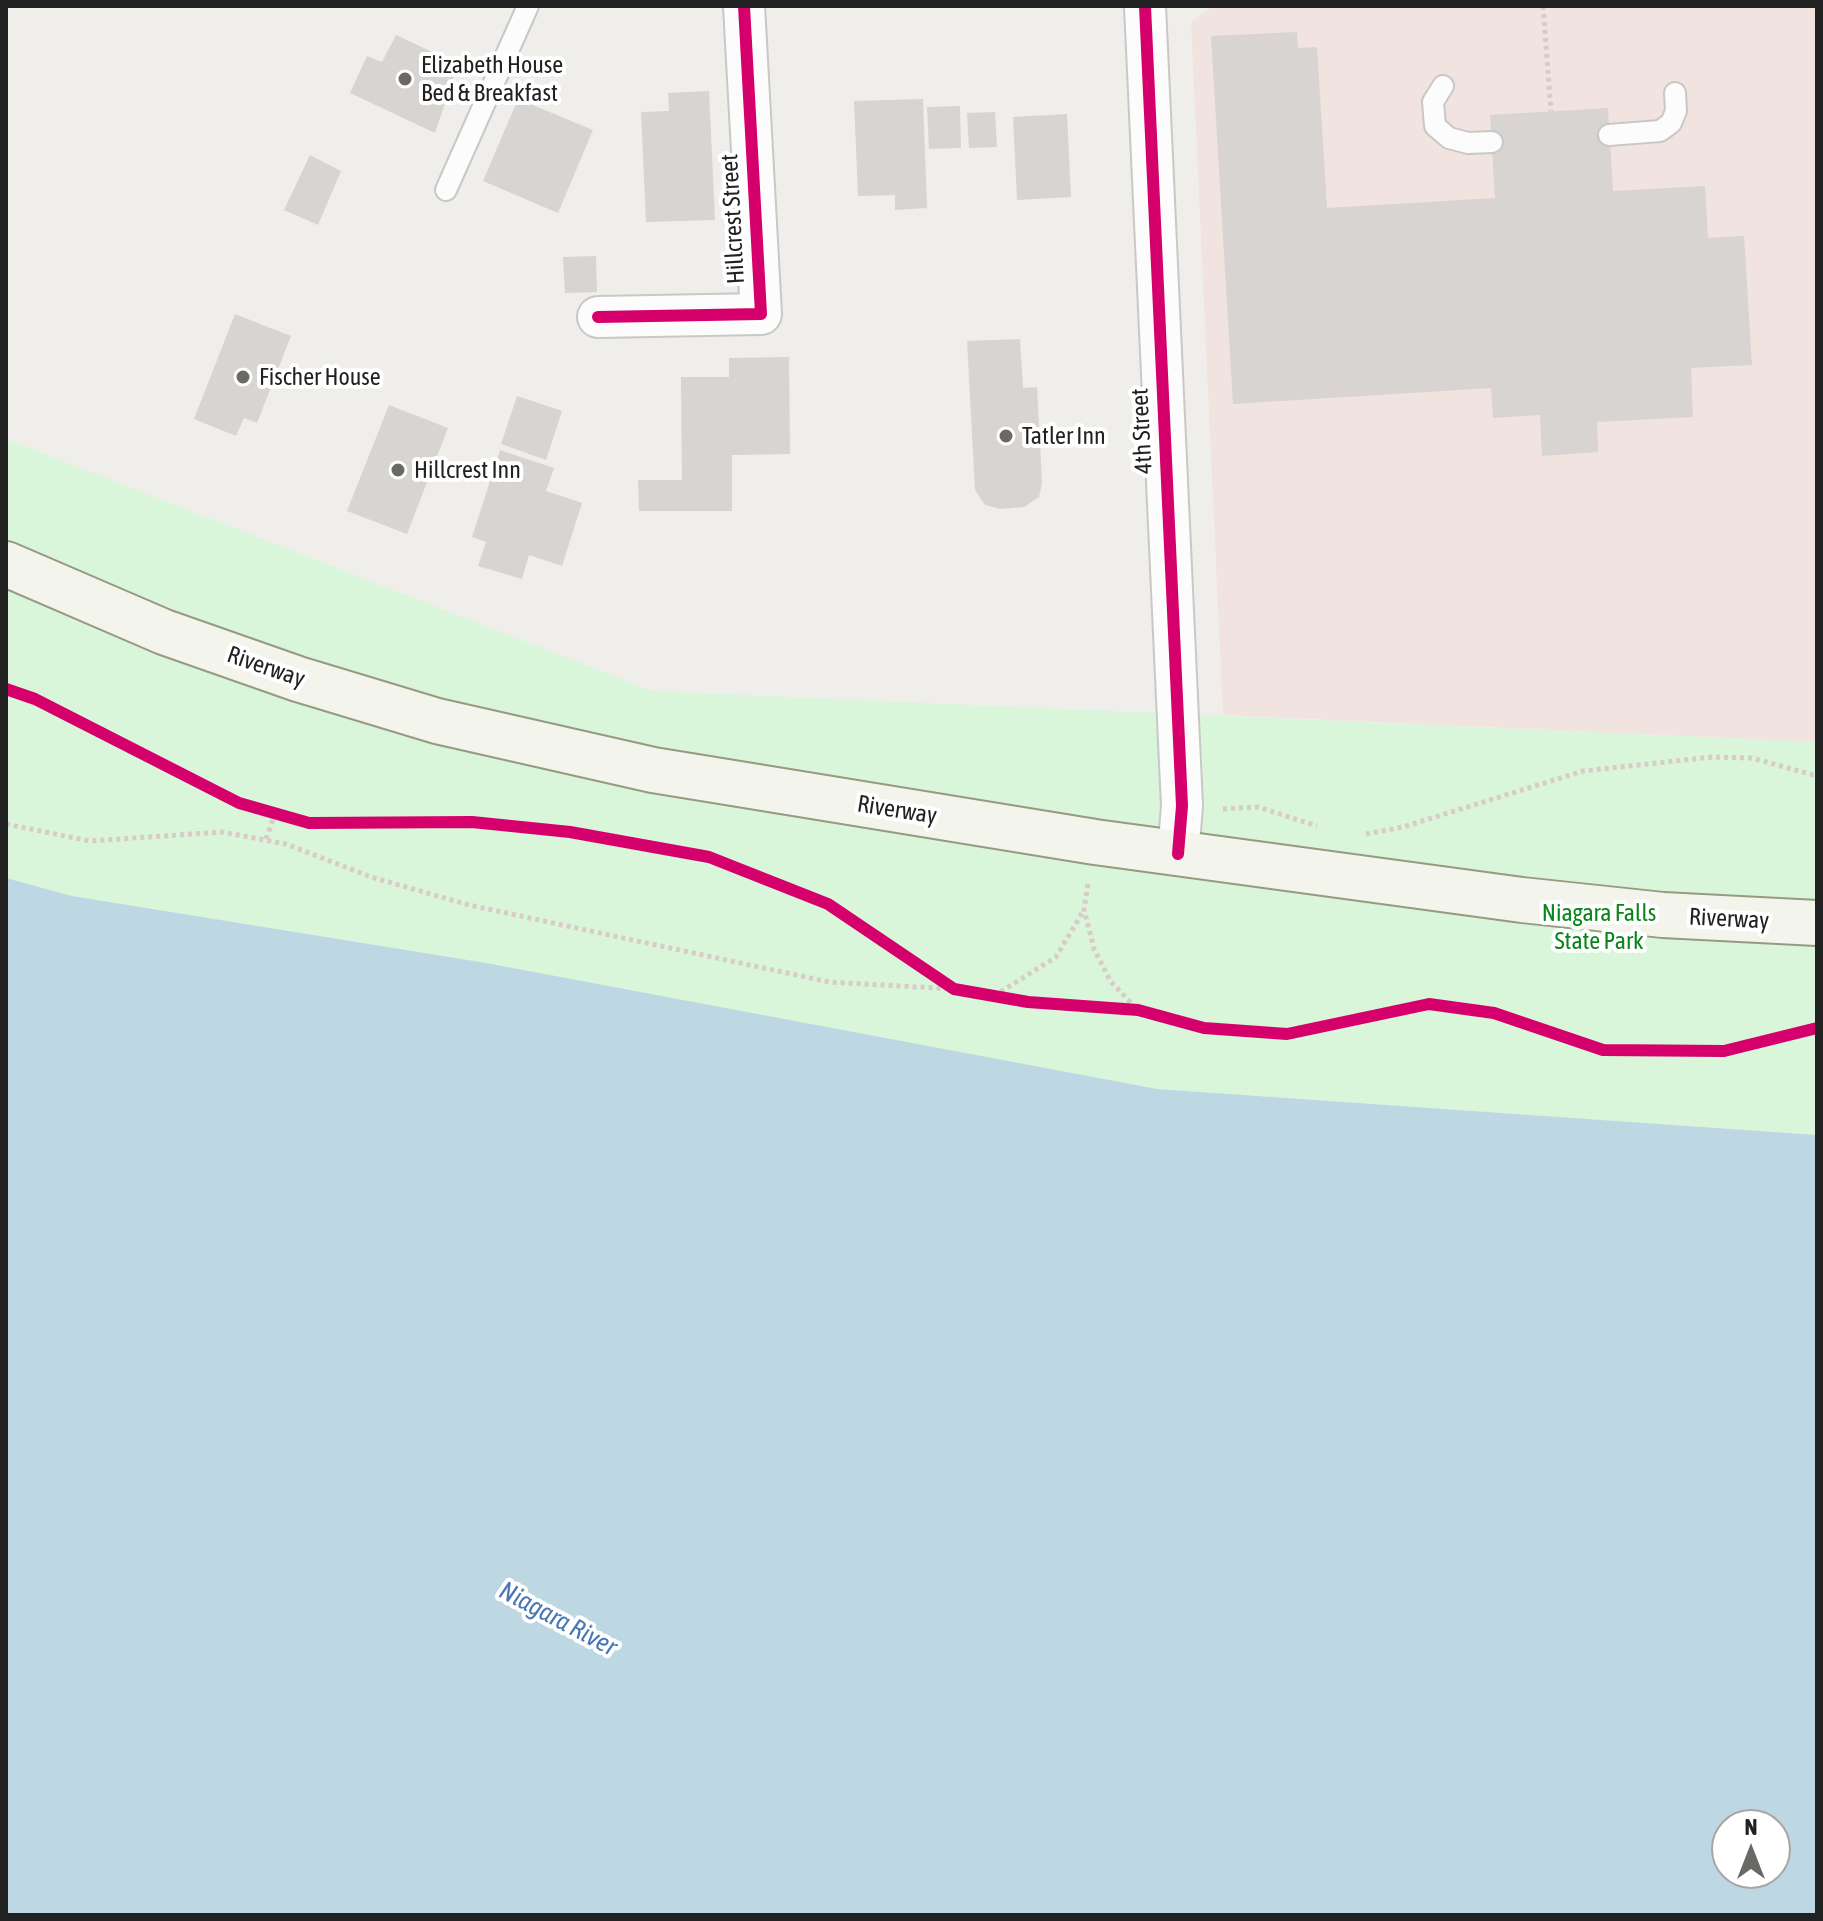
<!DOCTYPE html>
<style>
body{margin:0}
#map{position:relative;width:1823px;height:1921px;overflow:hidden;background:#f0eeea;font-family:"Asap Condensed",sans-serif}
canvas{display:block}
.frame{position:absolute;inset:0;border:8px solid #212121;pointer-events:none}
.north{position:absolute;left:1711px;top:1809px;width:80px;height:80px;box-sizing:border-box;background:#fff;border:2px solid #a6a6a6;border-radius:50%;rotate:0deg;font-size:22px;font-weight:700;line-height:32px;text-align:center;color:#212121}
.north::after{content:'';display:block;margin:auto;width:28px;height:36px;background:#696967;clip-path:polygon(50% 0,100% 100%,50% 72%,0 100%)}
</style>
<div id="map">
<canvas width="1823" height="1921"></canvas>
<div class="frame"></div>
<div class="north">N</div>
</div>
<script>
const c = document.querySelector('canvas').getContext('2d');
c.lineJoin = 'round';
function fill(path, color) { c.fillStyle = color; c.fill(path, 'evenodd'); }
const toPath = rows => new Path2D(rows.map(r => 'M' + r).join(''));
function strokePath(path, color, width, dash) { c.strokeStyle = color; c.lineWidth = width; c.lineCap = dash ? 'butt' : 'round'; c.setLineDash(dash || []); c.stroke(path); }
function write(font, color, halo, rows, align = 'center') {
  c.font = font + ' "Asap Condensed",sans-serif'; c.lineWidth = 8; c.setLineDash([]); c.textBaseline = 'middle'; c.strokeStyle = halo; c.fillStyle = color; for (const [text, x, y, turn = 0] of rows) {
    c.save(); c.translate(x, y); c.rotate((+turn || 0) * Math.PI / 180); c.textAlign = isNaN(turn) ? turn : align; if (halo) c.strokeText(text, 0, 0); c.fillText(text, 0, 0); c.restore();
  }
}
const commercial = toPath([
 [1213,6,1817,6,1817,742,1223,715,1191,22]
]);
const park = toPath([
 [6,439,652,691,1817,742,1817,1135,1157,1089,72,896,6,878]
]);
const water = toPath([
 [6,878,72,896,486,963,1157,1089,1817,1135,1817,1915,6,1915],
 [1727,1825,1775,1825,1775,1873,1727,1873]
]);
const building = toPath([
 [1297,32,1298,48,1317,47,1327,208,1495,198,1490,115,1608,108,1613,191,1705,186,1708,238,1744,236,1752,365,1691,368,1693,417,1597,422,1598,452,1542,456,1540,415,1493,418,1491,388,1233,404,1211,36],
 [396,35,458,64,435,133,350,93,367,56,382,62],
 [709,91,715,220,646,222,641,112,669,111,668,93],
 [518,99,593,130,558,213,483,181],
 [923,99,927,208,895,210,895,195,858,196,854,101],
 [960,106,961,148,929,149,927,107],
 [995,112,997,147,969,148,967,113],
 [1067,114,1071,197,1017,200,1013,117],
 [310,155,341,171,318,225,284,210],
 [596,256,597,292,565,293,563,257],
 [235,314,291,336,257,423,244,418,236,436,194,419],
 [1020,339,1023,388,1037,387,1042,483,1039,497,1024,507,1001,509,985,505,975,490,967,341],
 [789,357,790,454,732,455,732,511,639,511,638,480,682,480,681,377,729,377,729,358],
 [517,396,562,411,546,460,501,444],
 [389,405,448,428,407,534,347,511],
 [500,450,554,468,546,491,582,503,562,566,529,555,522,579,478,566,486,542,472,537]
]);
const path = toPath([
 [1543,6,1551,111],
 [1223,809,1258,807,1317,826],
 [6,824,90,841,222,832,286,844,371,877,469,905,829,982,954,989],
 [1366,834,1403,827,1583,771,1712,757,1752,758,1817,776],
 [266,839,275,814],
 [1088,884,1084,909,1094,949,1111,982,1138,1010],
 [994,996,1056,957,1084,910]
]);
const lane = toPath([
 [1443,86,1433,102,1435,126,1449,138,1468,143,1492,142],
 [1609,135,1660,131,1671,123,1676,111,1675,93],
 [446,190,528,6]
]);
const street = toPath([
 [1145,6,1182,806,1178,854],
 [598,317,761,314,744,6]
]);
const secondary = toPath([
 [6,564,164,632,298,679,437,721,653,770,1095,842,1522,900,1663,915,1817,923]
]);
const cycleway = toPath([
 [1145,6,1182,806,1178,854],
 [598,317,761,314,744,6],
 [6,689,35,699,239,803,309,823,472,822,570,832,709,857,828,904,954,989,1028,1002,1138,1010,1204,1028,1287,1034,1429,1004,1494,1013,1603,1050,1724,1051,1817,1028]
]);
const markers = [
 [405,79,8,"#696967"],
 [243,377,8,"#696967"],
 [1006,436,8,"#696967"],
 [398,470,8,"#696967"]
];
const poiNames = [
 ["Elizabeth House",421,65],
 ["Bed & Breakfast",421,93],
 ["Fischer House",259,377],
 ["Tatler Inn",1022,436],
 ["Hillcrest Inn",414,470]
];
const streetNames = [
 ["Hillcrest Street",733,219,-93],
 ["4th Street",1142,431,-93],
 ["Riverway",266,667,19],
 ["Riverway",897,810,9],
 ["Riverway",1729,919,3]
];
const parkNames = [
 ["Niagara Falls",1599,913],
 ["State Park",1599,941]
];
const waterNames = [
 ["Niagara River",558,1619,28]
];
fill(commercial, '#f1e3e0');
fill(park, '#d9f5da');
fill(water, '#bed8e3');
fill(building, '#d7d4d1');
strokePath(lane, '#c8c8c6', 24);
strokePath(street, '#c8c8c6', 44);
strokePath(secondary, '#979a81', 48);
strokePath(path, '#d8cbc8', 5, [4, 4]);
strokePath(lane, '#fdfcfc', 20);
strokePath(street, '#fdfcfc', 40);
strokePath(secondary, '#f3f4ec', 44);
strokePath(cycleway, '#d6006c', 12);
for (const [x, y, r, color] of markers) { const dot = new Path2D(); dot.arc(x, y, r, 0, 2 * Math.PI); c.fillStyle = color; c.fill(dot); strokePath(dot, '#fff', 3); }
write('24px', '#212121', '#fff', poiNames, 'left');
write('24px', '#212121', '#fff', streetNames);
write('24px', '#0a851c', '#fff', parkNames);
write('italic 26px', '#4a78b4', '#fff', waterNames);
</script>
